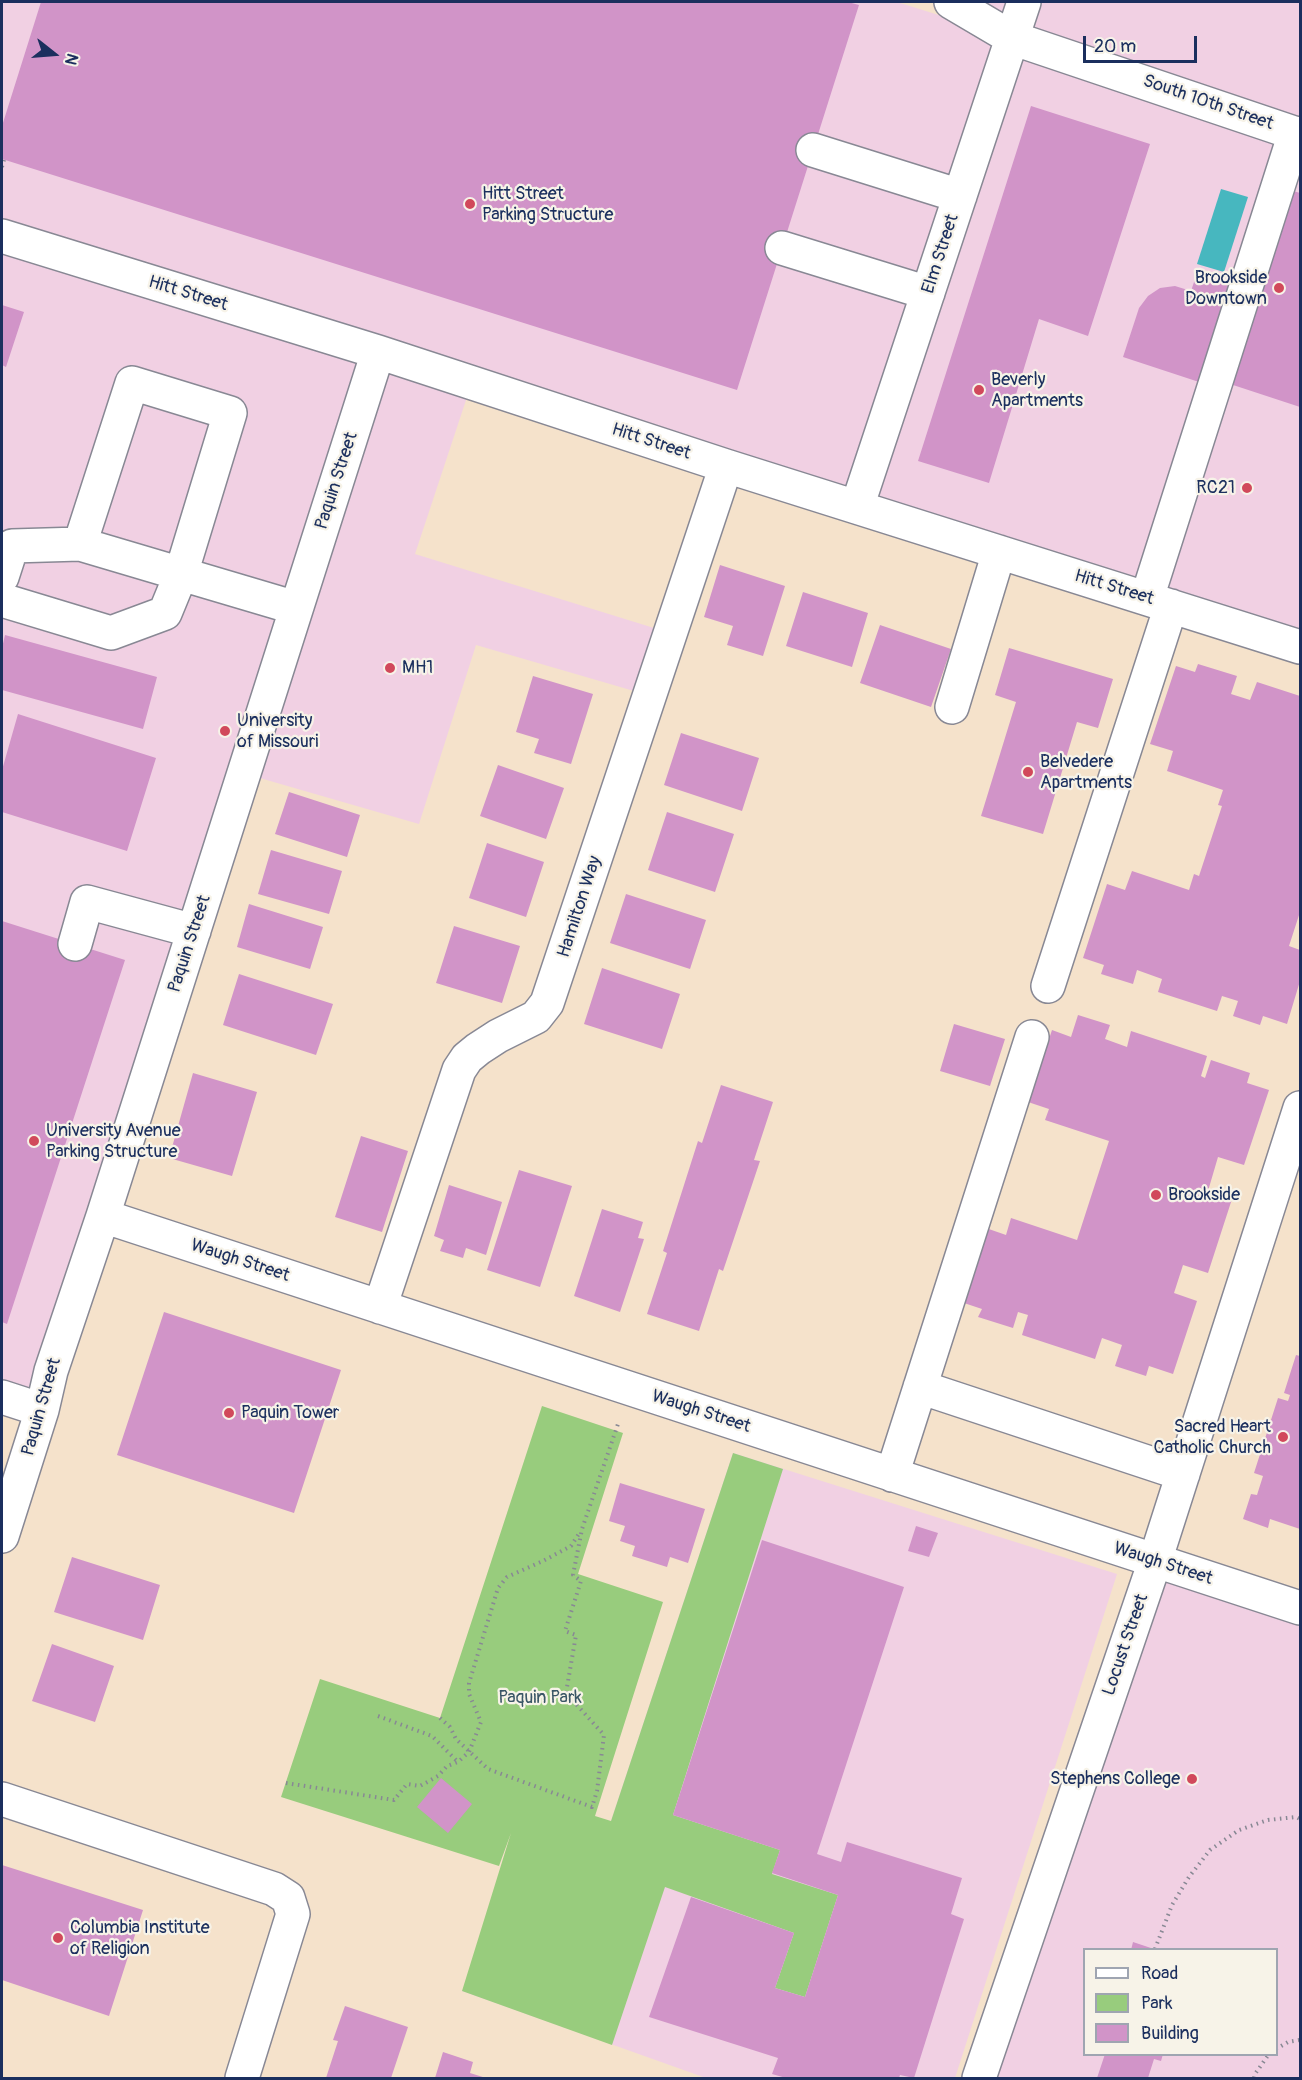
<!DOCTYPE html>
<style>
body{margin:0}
#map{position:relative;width:1302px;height:2080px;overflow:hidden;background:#f5e2cb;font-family:Pangolin,sans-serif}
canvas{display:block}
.frame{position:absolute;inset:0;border:3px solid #1b2f5e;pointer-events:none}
.legend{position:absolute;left:1083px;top:1948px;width:195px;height:108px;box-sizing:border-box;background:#f7f3e8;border:2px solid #9fa5b1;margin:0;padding:8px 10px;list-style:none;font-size:18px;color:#1b2f5e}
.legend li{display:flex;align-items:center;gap:12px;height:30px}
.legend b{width:30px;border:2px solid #9fa5b1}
.north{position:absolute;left:24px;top:24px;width:60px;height:60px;-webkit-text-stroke:4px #f7f3e8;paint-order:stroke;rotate:107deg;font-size:16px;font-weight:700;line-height:24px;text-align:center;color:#1b2f5e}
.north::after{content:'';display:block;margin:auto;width:21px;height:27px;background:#1b2f5e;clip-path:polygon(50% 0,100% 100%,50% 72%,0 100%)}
.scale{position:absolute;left:1083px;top:36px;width:114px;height:27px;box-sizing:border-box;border:3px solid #1b2f5e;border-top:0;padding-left:8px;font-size:18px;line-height:21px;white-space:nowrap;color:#1b2f5e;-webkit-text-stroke:4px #f7f3e8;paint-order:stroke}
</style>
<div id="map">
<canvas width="1302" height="2080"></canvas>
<div class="frame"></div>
<ul class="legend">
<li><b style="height:8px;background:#fff"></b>Road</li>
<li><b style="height:16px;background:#98cc7d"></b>Park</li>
<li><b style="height:16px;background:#d194c8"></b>Building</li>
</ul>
<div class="north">N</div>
<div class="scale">20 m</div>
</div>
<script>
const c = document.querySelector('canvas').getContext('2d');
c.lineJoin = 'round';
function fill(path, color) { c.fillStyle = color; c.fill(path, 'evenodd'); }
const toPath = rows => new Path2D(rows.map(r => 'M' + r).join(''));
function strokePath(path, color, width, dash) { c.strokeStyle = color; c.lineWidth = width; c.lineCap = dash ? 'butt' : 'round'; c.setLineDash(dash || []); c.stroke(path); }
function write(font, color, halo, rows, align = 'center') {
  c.font = font + ' Pangolin,sans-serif'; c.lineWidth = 4.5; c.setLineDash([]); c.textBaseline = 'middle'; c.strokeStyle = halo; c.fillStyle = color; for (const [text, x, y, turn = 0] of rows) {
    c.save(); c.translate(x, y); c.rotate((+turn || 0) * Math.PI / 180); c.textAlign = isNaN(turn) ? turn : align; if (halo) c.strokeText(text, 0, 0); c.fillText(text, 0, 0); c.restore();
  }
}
const built = toPath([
 [2,2,897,2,1009,37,951,2,1300,2,1300,647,472,382,415,554,654,628,634,691,476,645,419,824,239,772,40,1406,2,1394],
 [733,1453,1117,1574,955,2078,706,2078,462,1991,611,1821],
 [1155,1561,1300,1608,1300,2078,984,2078],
 [1084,1950,1276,1950,1276,2054,1084,2054]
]);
const green = toPath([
 [542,1406,623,1433,578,1574,663,1602,595,1816,611,1821,733,1453,783,1469,673,1815,780,1850,772,1874,838,1895,805,1997,775,1988,794,1933,665,1887,612,2045,462,1991,511,1833,499,1866,281,1797,320,1679,440,1718]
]);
const water = toPath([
 [1221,189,1248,197,1224,272,1197,264]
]);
const building = toPath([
 [41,2,848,2,859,5,737,390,2,159,2,126],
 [1031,106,1150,144,1088,336,1039,319,989,483,918,461],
 [1290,190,1300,193,1300,407,1227,383],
 [1197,273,1232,284,1199,382,1123,357,1139,308,1148,296,1160,288,1175,286,1191,291],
 [2,305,24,312,6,367,2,365],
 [720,565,785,586,763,656,727,645,733,626,704,617],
 [803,592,868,613,852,667,786,646],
 [880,625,951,649,931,707,860,683],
 [5,635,157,677,143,729,2,690,2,648],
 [1009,648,1113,679,1098,728,1077,722,1043,834,981,816,1016,702,995,695],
 [1198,664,1237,676,1231,694,1250,700,1257,682,1300,696,1300,912,1289,946,1300,950,1300,981,1287,1024,1263,1016,1260,1025,1233,1016,1238,1001,1222,996,1217,1011,1158,992,1162,979,1137,970,1133,984,1101,974,1104,965,1083,958,1107,884,1125,890,1132,871,1189,890,1194,874,1199,876,1222,806,1218,805,1223,790,1167,771,1173,751,1150,744,1176,666,1195,672],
 [533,676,593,694,571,764,534,753,539,739,516,732],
 [18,714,156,758,127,851,2,812,2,770],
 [681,733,759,758,742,811,664,785],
 [498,765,564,788,546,839,480,816],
 [289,792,360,815,347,857,275,834],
 [667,812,734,834,715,892,648,870],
 [487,843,544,862,526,917,469,898],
 [271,850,342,871,329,914,258,894],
 [626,894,706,920,690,969,610,943],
 [249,904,323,927,310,969,237,947],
 [2,921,125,960,7,1324,2,1322],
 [454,926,520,946,502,1003,436,983],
 [602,968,680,994,662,1049,584,1024],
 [239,974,333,1004,316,1055,223,1025],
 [1078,1015,1110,1025,1105,1039,1127,1047,1131,1031,1207,1056,1201,1076,1205,1078,1211,1060,1250,1073,1247,1083,1269,1090,1244,1165,1218,1157,1208,1191,1232,1199,1208,1273,1183,1265,1174,1293,1197,1301,1173,1374,1149,1366,1146,1376,1115,1366,1122,1345,1102,1338,1095,1359,1022,1335,1028,1315,1018,1312,1013,1328,978,1317,982,1309,958,1301,983,1227,1006,1235,1011,1218,1077,1240,1109,1141,1045,1120,1049,1109,1028,1102,1052,1030,1071,1037],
 [954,1024,1005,1039,990,1086,940,1071],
 [193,1073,257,1092,232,1176,169,1158],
 [721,1085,773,1102,754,1160,760,1161,723,1271,719,1269,699,1331,647,1314,667,1253,663,1251,698,1141,702,1143],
 [361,1136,408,1151,382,1232,335,1217],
 [519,1170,572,1186,540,1287,487,1270],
 [449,1185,502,1202,486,1255,466,1248,463,1258,440,1251,444,1240,434,1236],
 [602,1209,643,1222,638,1238,644,1239,620,1312,574,1296],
 [164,1312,341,1370,294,1513,117,1455],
 [1296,1355,1300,1356,1300,1529,1270,1519,1268,1528,1243,1519,1251,1494,1257,1495,1263,1476,1254,1473,1278,1398,1288,1401,1290,1395,1284,1393],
 [620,1483,705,1509,688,1563,670,1557,667,1567,632,1556,635,1546,620,1541,625,1526,609,1521],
 [916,1526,938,1533,929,1557,908,1551],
 [762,1540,904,1587,817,1854,841,1862,847,1842,962,1878,951,1914,964,1919,914,2078,900,2075,899,2078,786,2078,772,2074,778,2058,649,2017,691,1897,794,1933,775,1988,805,1997,838,1895,772,1873,780,1850,673,1815],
 [72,1557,160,1585,143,1640,54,1612],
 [52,1644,114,1666,95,1722,32,1701],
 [441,1778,472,1804,448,1833,417,1807],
 [2,1865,143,1910,109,2016,2,1980],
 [1133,1942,1154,1949,1154,1950,1131,1950],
 [345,2006,408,2027,391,2078,326,2078,338,2041,333,2040],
 [443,2052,473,2062,470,2073,486,2078,435,2078],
 [1105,2054,1163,2054,1161,2061,1154,2059,1148,2078,1097,2078]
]);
const path = toPath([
 [2,167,4,160],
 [378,1716,432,1736,458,1762],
 [440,1718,450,1727,456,1739,488,1769,592,1807,597,1791,604,1735,566,1693,576,1635,565,1631,581,1581,573,1575,582,1529,619,1421],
 [286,1783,394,1800,407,1784,420,1786,438,1776,447,1766,458,1762,469,1752,481,1722,469,1694,469,1683,498,1588,507,1577,543,1561,571,1546,580,1532],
 [1155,1949,1172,1905,1189,1877,1210,1850,1239,1830,1268,1820,1296,1817,1300,1819],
 [1276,2049,1288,2042,1300,2040],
 [1254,2078,1255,2074,1269,2054]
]);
const minor = toPath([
 [951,2,1012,38,1300,135],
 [813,150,960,196],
 [2,236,378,352,726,466,1300,647],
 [782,248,928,293],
 [857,507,1024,2],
 [2,577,12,546,80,544,296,608],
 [1147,598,1295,133],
 [2,600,111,633,165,613,181,574,230,413,132,383,80,544],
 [952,707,999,552],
 [75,944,87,902,194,931],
 [1048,986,1171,606],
 [103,1216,1300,1608],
 [380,1307,459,1070,467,1058,478,1049,498,1036,536,1017,547,1003,726,466],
 [920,1387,1183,1474],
 [2,1397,42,1410],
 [892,1475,1032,1037],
 [2,1536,42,1410,51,1371,103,1216,378,352],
 [2,1799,274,1889,288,1898,293,1914,242,2078],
 [979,2078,1155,1561,1300,1108]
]);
const markers = [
 [470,204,6,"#d1495b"],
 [1279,288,6,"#d1495b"],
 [979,390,6,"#d1495b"],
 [1247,488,6,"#d1495b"],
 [390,668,6,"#d1495b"],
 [225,731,6,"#d1495b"],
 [1028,772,6,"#d1495b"],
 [34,1141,6,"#d1495b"],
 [1156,1195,6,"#d1495b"],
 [229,1413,6,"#d1495b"],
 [1283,1437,6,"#d1495b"],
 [1192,1779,6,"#d1495b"],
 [58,1938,6,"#d1495b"]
];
const streetNames = [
 ["South 10th Street",1208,103,19],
 ["Elm Street",941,254,-72],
 ["Hitt Street",188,294,17],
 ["Hitt Street",651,442,18],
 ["Paquin Street",337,481,-72],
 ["Hitt Street",1114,588,17],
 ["Hamilton Way",580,907,-72],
 ["Paquin Street",190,944,-72],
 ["Waugh Street",240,1261,18],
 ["Paquin Street",42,1407,-74],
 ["Waugh Street",701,1412,18],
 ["Waugh Street",1163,1564,18],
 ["Locust Street",1126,1645,-71]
];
const poiNames = [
 ["Hitt Street",482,194],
 ["Parking Structure",482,215],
 ["Brookside",1267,278,"right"],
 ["Downtown",1267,299,"right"],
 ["Beverly",991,380],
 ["Apartments",991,401],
 ["RC21",1235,488,"right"],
 ["MH1",402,668],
 ["University",237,721],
 ["of Missouri",237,742],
 ["Belvedere",1040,762],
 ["Apartments",1040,783],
 ["University Avenue",46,1131],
 ["Parking Structure",46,1152],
 ["Brookside",1168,1195],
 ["Paquin Tower",241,1413],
 ["Sacred Heart",1271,1427,"right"],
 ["Catholic Church",1271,1448,"right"],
 ["Stephens College",1180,1779,"right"],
 ["Columbia Institute",70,1928],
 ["of Religion",70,1949]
];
const parkNames = [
 ["Paquin Park",540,1698]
];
fill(built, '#f1d0e3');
fill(green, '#98cc7d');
fill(water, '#47b7bf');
fill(building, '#d194c8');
strokePath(minor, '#888894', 36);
strokePath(path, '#888894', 4, [1.5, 4.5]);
strokePath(minor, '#fff', 33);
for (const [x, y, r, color] of markers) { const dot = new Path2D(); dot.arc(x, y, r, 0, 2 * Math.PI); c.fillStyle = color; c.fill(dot); strokePath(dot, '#f7f3e8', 2); }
write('18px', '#1b2f5e', '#f7f3e8', streetNames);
write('18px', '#1b2f5e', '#f7f3e8', poiNames, 'left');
write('18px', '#3a5666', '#f7f3e8', parkNames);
</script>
